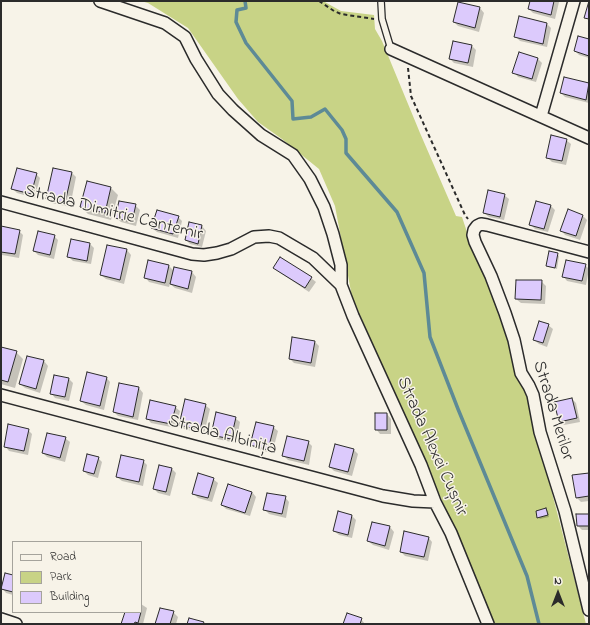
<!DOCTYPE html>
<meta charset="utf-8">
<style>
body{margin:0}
#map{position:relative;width:590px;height:625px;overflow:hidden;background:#f7f3e8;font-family:"Indie Flower",sans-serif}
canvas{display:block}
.frame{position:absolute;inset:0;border:2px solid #2b2b2b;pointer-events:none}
.legend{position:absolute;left:12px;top:541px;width:130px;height:72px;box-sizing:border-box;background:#f7f3e8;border:1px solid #a5a39c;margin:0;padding:5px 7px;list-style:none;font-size:12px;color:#2b2b2b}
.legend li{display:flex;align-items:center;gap:8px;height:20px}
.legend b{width:20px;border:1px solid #a5a39c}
.north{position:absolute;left:538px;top:573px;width:40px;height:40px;-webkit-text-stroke:3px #f7f3e8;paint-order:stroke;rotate:0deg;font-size:11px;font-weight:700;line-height:16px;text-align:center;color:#2b2b2b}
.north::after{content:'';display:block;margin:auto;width:14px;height:18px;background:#2b2b2b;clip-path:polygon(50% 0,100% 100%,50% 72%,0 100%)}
</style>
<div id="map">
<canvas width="590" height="625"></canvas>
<div class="frame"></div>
<ul class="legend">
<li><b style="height:5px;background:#f7f3e8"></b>Road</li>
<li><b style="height:11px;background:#c8d386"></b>Park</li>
<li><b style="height:11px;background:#dccafc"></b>Building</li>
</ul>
<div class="north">N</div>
</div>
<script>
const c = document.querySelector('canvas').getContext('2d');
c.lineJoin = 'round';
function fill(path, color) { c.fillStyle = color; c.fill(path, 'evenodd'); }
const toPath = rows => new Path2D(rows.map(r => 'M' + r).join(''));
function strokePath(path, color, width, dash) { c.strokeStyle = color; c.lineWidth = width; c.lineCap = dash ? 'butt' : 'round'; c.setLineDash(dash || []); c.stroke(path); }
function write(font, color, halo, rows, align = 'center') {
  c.font = font + ' "Indie Flower",sans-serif'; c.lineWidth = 3; c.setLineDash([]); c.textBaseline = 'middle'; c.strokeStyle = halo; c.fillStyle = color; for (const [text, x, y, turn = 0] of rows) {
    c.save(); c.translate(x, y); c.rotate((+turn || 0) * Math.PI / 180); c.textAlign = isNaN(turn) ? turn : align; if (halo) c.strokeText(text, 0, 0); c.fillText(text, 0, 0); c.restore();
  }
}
const green = toPath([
 [141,1,323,1,341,11,374,15,375,29,382,41,420,133,456,216,462,217,471,244,488,277,527,390,537,435,586,624,492,624,444,505,352,297,335,206,319,169,282,139,258,122,238,99,188,28,148,3]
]);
const shadow = toPath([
 [531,1,558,1,559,2,555,19,533,13,529,9],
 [459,3,480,8,484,13,479,32,458,26,454,22],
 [520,18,547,24,551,28,547,47,520,41,516,37],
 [589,40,589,58,579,55,575,51],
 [472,46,476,50,473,67,454,63,450,59],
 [520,53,538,59,542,63,536,82,518,77,514,72],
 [565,78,589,84,589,103,565,97,561,93],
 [566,140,571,144,566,165,552,162,547,157],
 [54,169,72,173,76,177,70,207,52,203,47,198],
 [36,174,40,178,35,198,17,193,12,188],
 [88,182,111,188,118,195,111,220,88,214,81,207],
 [504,195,509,199,504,220,489,217,484,213],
 [135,205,140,210,136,226,121,222,116,218],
 [550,205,555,210,548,232,535,229,530,224],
 [568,211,583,216,587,220,580,240,565,235,561,230],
 [178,217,182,221,178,238,157,232,152,228],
 [190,223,202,226,206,231,202,247,190,244,186,240],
 [19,231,23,235,19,258,2,255,1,232],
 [54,236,58,240,54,259,38,255,34,251],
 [71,240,90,244,94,248,91,264,73,261,68,256],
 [127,250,131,255,124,284,106,279,101,275],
 [557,254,559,256,557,269,549,267,547,265],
 [149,261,169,266,174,271,175,268,192,272,196,277,192,293,175,288,170,284,169,287,149,282,145,277],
 [585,265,589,269,586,285,567,281,563,276],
 [274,268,311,278,316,282,309,292,279,272],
 [541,281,546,286,545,304,521,303,516,299],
 [548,325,553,329,547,347,539,344,534,340],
 [315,342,319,346,315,367,294,363,290,359],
 [1,348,16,352,23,359,15,388,1,384],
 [44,361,48,366,40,393,25,388,20,384],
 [106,377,110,382,104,410,86,405,81,401],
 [69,379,73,383,69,401,55,398,51,393],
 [120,385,139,388,143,393,138,420,118,416,114,412],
 [572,399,576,403,580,422,564,425,559,421],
 [205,405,210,409,204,434,184,429,180,425],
 [175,407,180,411,176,428,151,423,147,418],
 [387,414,391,419,391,434,380,434,376,429],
 [235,418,240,422,236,443,217,439,213,434],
 [273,427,278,431,273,450,255,445,255,448,272,452,272,453,256,449,251,445],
 [28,430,32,434,28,455,9,451,5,446],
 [65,438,70,442,65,462,47,457,43,453],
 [308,442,312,446,309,465,288,460,284,456],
 [336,445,354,450,358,454,352,476,334,471,330,467],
 [98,458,102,462,98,478,88,475,84,471],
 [143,461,147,465,143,486,122,481,117,477],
 [160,466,172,469,176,473,170,496,158,493,154,489],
 [589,474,589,501,581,502,577,498,573,476],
 [213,479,218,483,212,502,198,498,193,493],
 [252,492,256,497,250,516,226,509,222,505],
 [285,497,289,502,286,518,269,514,265,510],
 [546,509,548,511,549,517,540,519,538,517],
 [338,513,352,516,356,520,352,538,339,535,334,531],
 [589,515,589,530,582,530,578,526],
 [373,523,390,527,394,532,389,550,373,545,368,541],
 [428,537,432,542,428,561,405,556,401,552],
 [13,576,13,595,6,593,2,588],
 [141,604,147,608,143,624,122,624,126,612,141,612],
 [173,612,178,617,176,624,156,624],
 [361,619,365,624,344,624]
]);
const stream = toPath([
 [245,1,246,8,237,10,236,22,246,43,292,101,293,119,311,117,325,109,342,130,346,139,346,153,397,212,424,273,430,337,458,409,527,576,539,624]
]);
const building = toPath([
 [530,1,554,1,551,15,528,9,530,1],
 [589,1,589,19,584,18,589,1],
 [458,2,480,7,475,28,453,22,458,2],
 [519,16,547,23,543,44,514,37,519,16],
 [578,36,589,39,589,56,574,51,578,36],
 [453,41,472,45,468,63,449,59,453,41],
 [519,52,538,58,532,79,512,73,519,52],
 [564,77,589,83,586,100,560,93,564,77],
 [551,135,567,139,562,161,546,158,551,135],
 [17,168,37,173,31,194,11,189,17,168],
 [53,168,72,172,65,203,46,199,53,168],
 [87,181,111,187,105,213,80,207,87,181],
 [488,190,505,194,500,217,483,213,488,190],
 [119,201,136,204,132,222,115,218,119,201],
 [536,201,551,205,544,229,529,225,536,201],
 [568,209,583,215,576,236,560,231,568,209],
 [157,210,179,216,173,234,151,228,157,210],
 [189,222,202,225,198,244,185,240,189,222],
 [1,226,20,230,15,254,1,252,1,226],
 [38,231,55,235,50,255,33,251,38,231],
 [71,239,90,243,87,261,67,257,71,239],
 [107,245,127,249,120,280,100,275,107,245],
 [549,251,558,253,555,268,546,266,549,251],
 [280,257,312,277,305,288,273,268,280,257],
 [148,260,169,265,165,283,144,278,148,260],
 [566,260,586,264,582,281,562,277,566,260],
 [174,267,192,271,188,289,170,284,174,267],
 [516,280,542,280,541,300,515,299,516,280],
 [539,321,549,324,543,343,533,340,539,321],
 [292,337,315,341,311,363,289,359,292,337],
 [1,347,17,351,8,382,1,380,1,347],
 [27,356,44,360,36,389,19,384,27,356],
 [87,372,107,377,100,406,80,401,87,372],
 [54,375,69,378,65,397,50,394,54,375],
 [119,383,139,387,133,417,113,412,119,383],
 [572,398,577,418,559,422,554,402,572,398],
 [185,399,206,404,200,430,179,425,185,399],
 [150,400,176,406,171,424,146,419,150,400],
 [216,412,236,417,231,439,211,435,216,412],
 [375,413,387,413,387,430,375,430,375,413],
 [256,422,274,426,268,450,250,445,256,422],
 [8,424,29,429,24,451,4,447,8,424],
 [47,433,66,437,60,458,42,453,47,433],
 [287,436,309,441,304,461,282,456,287,436],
 [335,444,354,449,348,472,329,467,335,444],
 [87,454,99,457,94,474,83,471,87,454],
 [121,455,144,460,139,482,116,477,121,455],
 [159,465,172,468,166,492,153,489,159,465],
 [198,473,214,478,208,498,192,494,198,473],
 [589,473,589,496,576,498,572,475,589,473],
 [228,484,252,492,245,513,221,505,228,484],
 [267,493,286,496,282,514,263,510,267,493],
 [546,508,548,515,537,518,536,511,546,508],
 [338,511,352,515,348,535,333,531,338,511],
 [576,514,589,514,589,526,577,526,576,514],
 [372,522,390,526,385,546,367,541,372,522],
 [404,531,429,537,424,557,400,552,404,531],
 [5,573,13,575,13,592,1,589,5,573],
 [160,608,174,611,170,624,155,624,160,608],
 [125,612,141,612,138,623,135,622,134,624,121,624,125,612],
 [347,613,362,618,360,624,343,624,347,613],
 [189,618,204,622,203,624,187,624,189,618]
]);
const path = toPath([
 [319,1,334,11,341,14,374,19],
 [408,68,411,96,465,215,468,219]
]);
const service = toPath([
 [381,1,382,19,391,49]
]);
const minor = toPath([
 [100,1,165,23,185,37,196,59,218,94,233,110,261,135,293,155,310,179,324,207,333,234,341,265,341,285,353,316,421,465,435,502,451,533,488,624],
 [391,49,589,138],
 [541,116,574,1],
 [1,202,192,254,204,255,217,253,231,249,254,237,269,236,279,238,313,258,341,285],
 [589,252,487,225,481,224,477,226,474,230,473,235,475,242,491,276,505,313,514,340,521,373,529,386,533,395,540,432,565,511,589,610],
 [1,395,383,496,413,501,435,502],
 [1,619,16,624]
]);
const streetNames = [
 ["Strada Dimitrie Cantemir",113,214,14],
 ["Strada Merilor",552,411,73],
 ["Strada Albinița",222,436,15],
 ["Strada Alexei Cușnir",431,447,66]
];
fill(green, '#c8d386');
fill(shadow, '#0003');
strokePath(stream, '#5d8a96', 3.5);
fill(building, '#dccafc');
strokePath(building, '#2b2b2b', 1);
strokePath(service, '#2b2b2b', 8);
strokePath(minor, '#2b2b2b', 14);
strokePath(path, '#2b2b2b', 2, [4, 3]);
strokePath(service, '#f7f3e8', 5.5);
strokePath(minor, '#f7f3e8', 11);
write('18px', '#2b2b2b', '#f7f3e8', streetNames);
</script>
